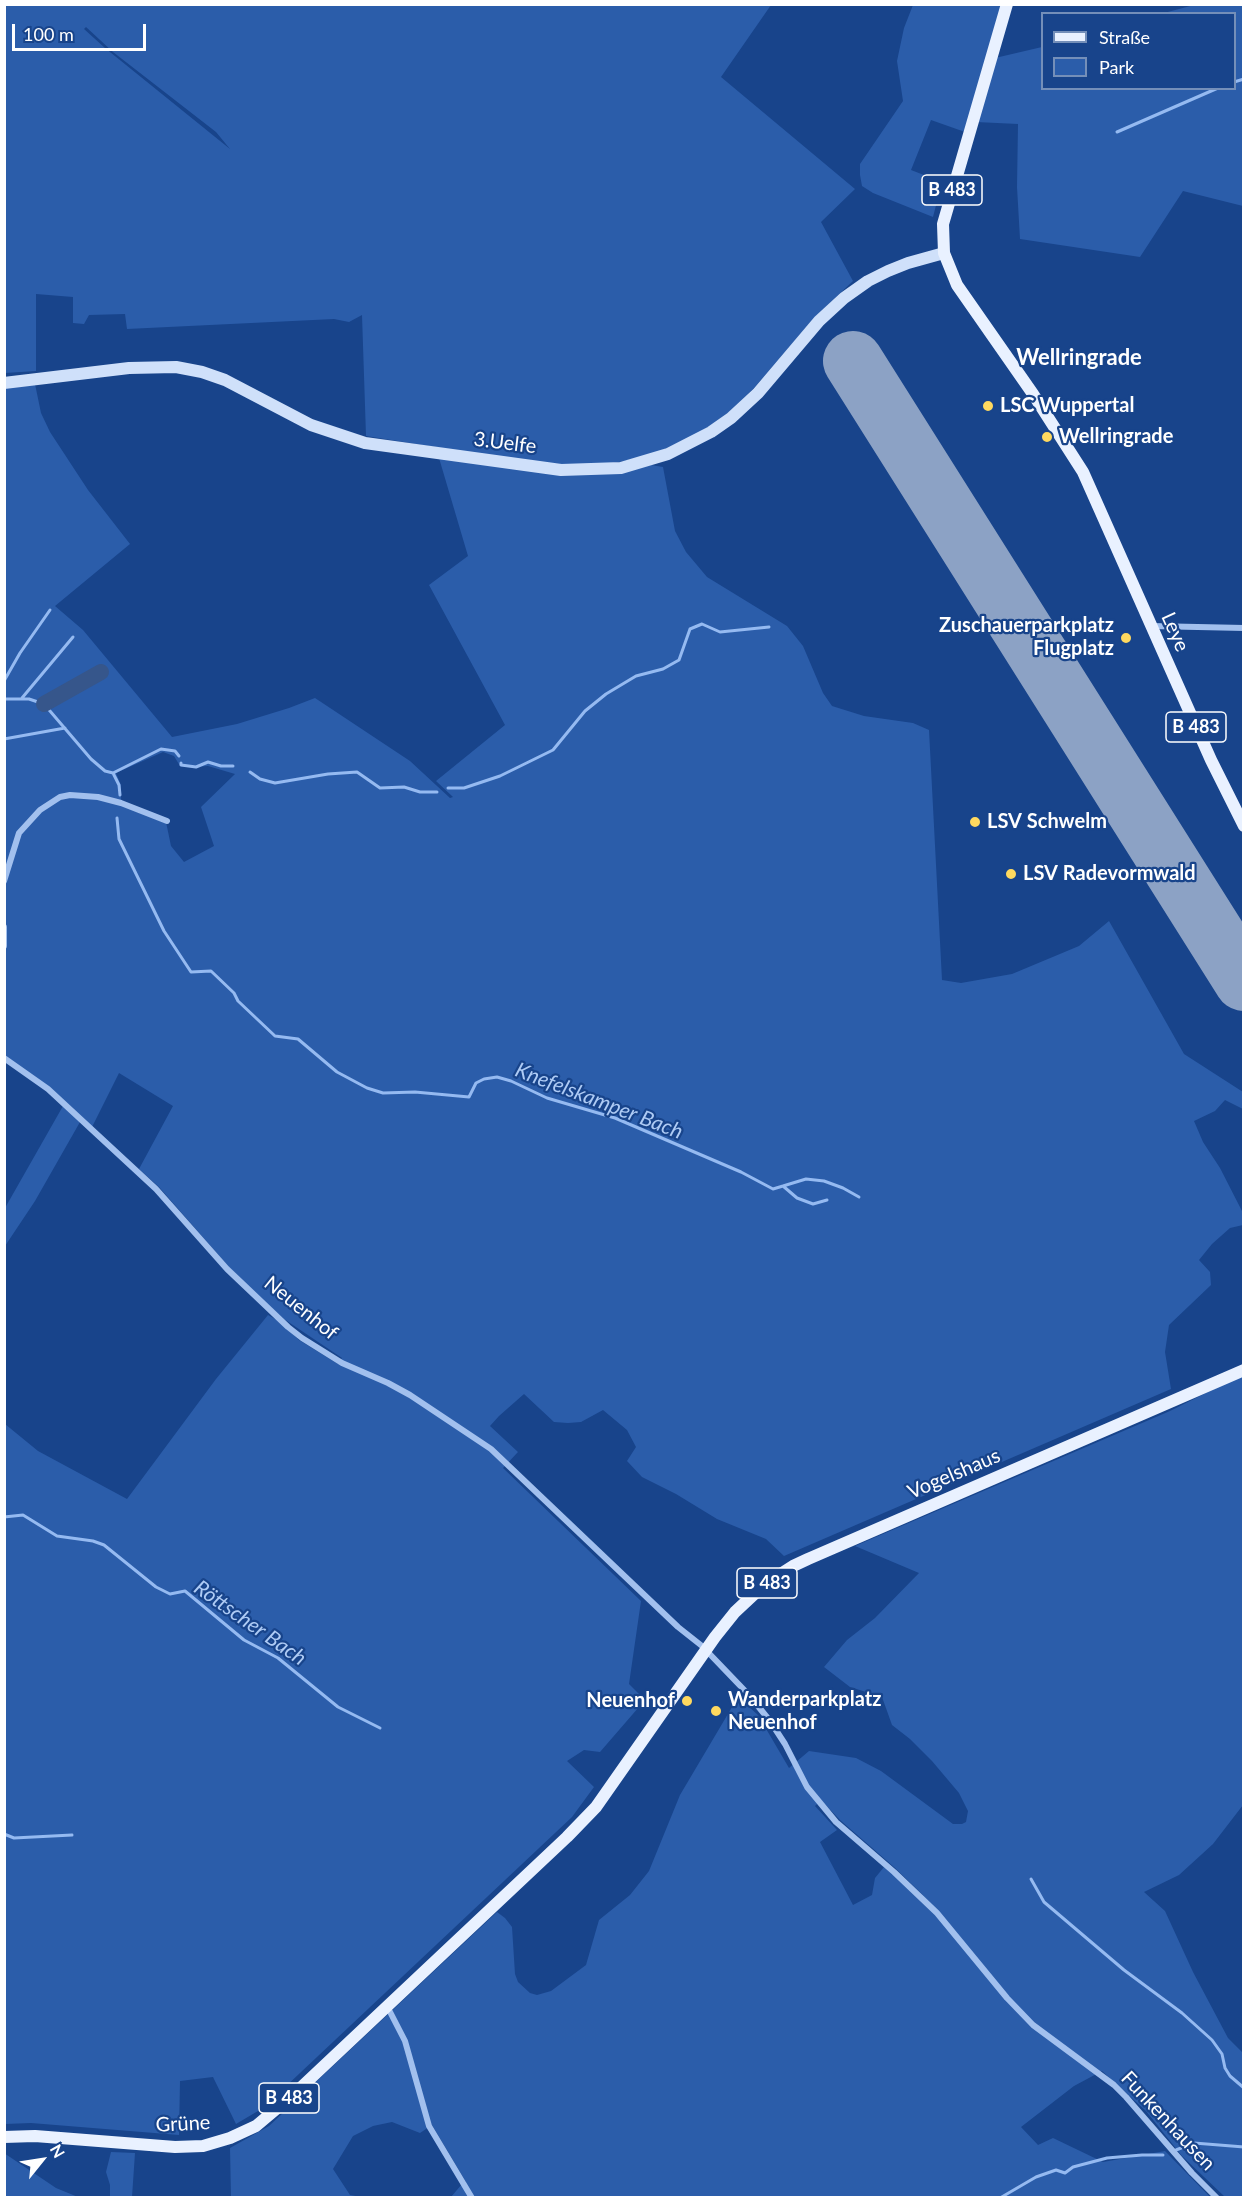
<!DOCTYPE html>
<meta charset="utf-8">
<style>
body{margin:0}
#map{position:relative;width:1248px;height:2202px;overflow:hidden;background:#18448b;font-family:Lato,sans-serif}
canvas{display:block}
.frame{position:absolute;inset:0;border:6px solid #fff;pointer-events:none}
.legend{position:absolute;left:1041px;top:12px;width:195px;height:78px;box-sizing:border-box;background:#18448b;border:2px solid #748fb9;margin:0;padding:8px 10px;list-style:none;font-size:18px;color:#fff}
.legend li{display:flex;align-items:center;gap:12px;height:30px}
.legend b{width:30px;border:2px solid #748fb9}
.north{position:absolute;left:12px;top:2130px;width:60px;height:60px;-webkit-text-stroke:4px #18448b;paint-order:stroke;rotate:60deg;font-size:16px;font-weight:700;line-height:24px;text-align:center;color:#fff}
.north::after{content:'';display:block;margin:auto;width:21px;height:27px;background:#fff;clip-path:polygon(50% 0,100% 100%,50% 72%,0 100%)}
.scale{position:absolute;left:12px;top:24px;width:134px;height:27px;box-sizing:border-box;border:3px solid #fff;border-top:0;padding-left:8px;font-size:18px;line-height:21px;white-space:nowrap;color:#fff;-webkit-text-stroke:4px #18448b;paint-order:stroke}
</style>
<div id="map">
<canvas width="1248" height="2202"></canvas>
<div class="frame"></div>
<ul class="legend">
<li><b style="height:8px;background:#e9f1ff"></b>Straße</li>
<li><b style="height:16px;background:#2b5daa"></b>Park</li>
</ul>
<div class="north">N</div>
<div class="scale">100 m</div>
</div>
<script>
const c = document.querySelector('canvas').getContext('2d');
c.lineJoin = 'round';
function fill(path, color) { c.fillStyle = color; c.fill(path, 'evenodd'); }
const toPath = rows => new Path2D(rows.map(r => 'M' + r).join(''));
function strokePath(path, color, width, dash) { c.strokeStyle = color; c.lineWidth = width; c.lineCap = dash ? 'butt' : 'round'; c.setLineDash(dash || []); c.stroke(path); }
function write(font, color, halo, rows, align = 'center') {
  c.font = font + ' Lato,sans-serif'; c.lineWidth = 4.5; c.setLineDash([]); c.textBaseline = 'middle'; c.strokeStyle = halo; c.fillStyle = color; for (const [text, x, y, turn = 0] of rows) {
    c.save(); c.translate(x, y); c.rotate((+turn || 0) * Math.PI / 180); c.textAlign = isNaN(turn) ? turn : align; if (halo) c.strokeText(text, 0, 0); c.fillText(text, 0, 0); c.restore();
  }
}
const green = toPath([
 [5,5,771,5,721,77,855,189,821,222,853,281,815,317,754,388,729,412,701,432,652,455,619,462,584,466,523,461,366,436,362,315,349,322,334,319,127,329,125,314,89,315,84,324,73,323,73,297,36,294,36,371,5,373],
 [86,27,113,52,216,132,230,149,105,48,84,29],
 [913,5,1005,5,965,132,931,120,911,170,942,182,933,217,873,193,862,186,860,175,860,164,903,101,897,61,904,28],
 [1194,5,1243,5,1243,206,1183,191,1140,257,1020,239,1017,187,1018,124,976,122,995,58,1042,47,1042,88,1234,88,1234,14,1164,13],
 [35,384,41,413,50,432,88,490,130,544,55,606,83,630,172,737,237,724,289,708,315,698,410,761,450,798,453,797,436,781,505,725,429,585,468,556,439,458,563,474,606,473,651,465,663,467,675,531,686,552,707,577,787,626,803,646,823,693,832,706,864,716,913,723,929,730,942,980,961,983,1012,974,1079,946,1109,921,1184,1054,1243,1092,1243,1109,1225,1100,1215,1111,1194,1121,1203,1142,1220,1168,1243,1213,1243,1225,1230,1228,1212,1244,1199,1260,1210,1272,1211,1285,1169,1325,1165,1352,1171,1389,784,1556,766,1539,717,1519,676,1494,642,1477,627,1461,636,1447,627,1430,603,1410,581,1422,568,1423,554,1422,524,1394,499,1416,490,1426,518,1452,503,1468,641,1601,629,1684,645,1700,600,1752,584,1750,567,1761,594,1787,572,1817,283,2089,258,2111,236,2124,213,2077,180,2081,179,2135,31,2123,5,2124,5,1424,38,1451,127,1499,216,1379,268,1315,279,1321,299,1340,338,1364,342,1358,284,1319,254,1292,229,1267,159,1187,139,1169,173,1106,119,1073,92,1127,48,1087,5,1056,4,950,7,936,5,922,5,885,18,839,27,825,49,804,65,797,98,798,110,801,166,822,171,846,184,862,214,846,201,807,235,774,208,766,191,767,180,766,174,756,163,752,116,773,121,785,121,801,69,794,58,796,39,809,18,833,5,876,5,387],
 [63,1106,80,1122,35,1201,5,1246,5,1208],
 [1242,1375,1244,1379,1243,1805,1213,1844,1179,1875,1144,1892,1165,1911,1193,1972,1228,2038,1243,2053,1243,2197,1225,2197,1182,2156,1146,2111,1102,2071,1074,2086,1021,2127,1038,2145,1053,2138,1103,2162,1165,2151,1210,2197,451,2197,462,2184,466,2182,432,2125,420,2133,392,2122,373,2126,353,2136,333,2169,350,2195,361,2197,231,2197,230,2148,269,2126,497,1912,505,1918,512,1927,515,1974,518,1982,530,1993,537,1995,551,1991,586,1965,599,1920,630,1895,649,1871,680,1795,738,1697,758,1715,789,1768,809,1751,856,1758,881,1771,953,1824,962,1824,966,1822,968,1811,959,1793,932,1761,910,1739,892,1725,882,1697,850,1687,824,1667,847,1640,875,1618,919,1573,855,1546,1170,1411],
 [821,1800,840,1820,894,1867,924,1896,884,1867,875,1878,872,1895,853,1905,820,1842,837,1830,815,1806],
 [111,2152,135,2153,132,2197,110,2197,110,2185,106,2172],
 [4,2153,56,2188,78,2197,5,2197]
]);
const stream = toPath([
 [1234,82,1244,79],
 [1117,132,1218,88],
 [4,681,20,653,50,610],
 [22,698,73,637],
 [4,699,29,699,44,704,91,759,105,771,113,773],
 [4,739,65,728],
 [181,763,181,765,196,767,208,762,221,766,233,766],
 [250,772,260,779,275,783,328,774,357,772,380,788,404,787,420,792,437,792],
 [113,773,161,749,175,751,179,756],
 [113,773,119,785,120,795],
 [448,788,464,788,500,776,553,750,585,711,606,694,636,676,663,669,679,660,690,629,702,624,720,632,769,627],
 [117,818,119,839,164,931,191,972,211,971,234,993,238,1001,275,1036,298,1039,337,1072,367,1088,383,1093,415,1092,469,1097,476,1083,484,1079,497,1077,511,1081,547,1098,615,1118,741,1172,773,1189,783,1186,797,1198,813,1204,827,1200],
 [783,1186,806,1179,824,1181,843,1188,859,1197],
 [4,1517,23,1515,57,1536,93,1541,104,1545,156,1587,170,1594,185,1591,244,1640,278,1658,338,1707,380,1728],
 [4,1834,14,1838,72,1835],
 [1031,1879,1044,1902,1124,1970,1182,2013,1212,2040,1222,2054,1225,2068,1230,2076,1244,2088],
 [1176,2150,1194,2143,1244,2147],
 [1000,2198,1036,2177,1056,2170,1065,2173,1073,2167,1107,2158,1142,2155,1163,2155]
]);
const river = toPath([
 [44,704,101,672]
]);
const runway = toPath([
 [853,361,1244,981]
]);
const street = toPath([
 [1151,626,1244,628],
 [4,881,19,833,40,810,60,797,70,795,98,797,121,803,167,821],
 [4,927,4,946],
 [4,1058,48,1089,156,1189,227,1269,288,1327,302,1338,342,1363,388,1383,410,1395,491,1449,678,1627,702,1646,749,1695,770,1721,785,1744,807,1787,836,1822,894,1872,937,1913,1007,1998,1033,2025,1114,2085,1126,2097,1192,2173,1217,2198],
 [387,2006,405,2041,429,2126,472,2198]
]);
const secondary = toPath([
 [4,383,129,368,176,367,202,372,225,380,311,425,365,443,561,470,621,468,668,454,711,432,731,418,758,393,819,321,844,298,868,281,888,271,908,263,944,253]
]);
const primary = toPath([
 [1007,4,943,224,944,253,957,285,1033,394,1083,472,1211,760,1244,826],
 [4,2137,35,2136,175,2147,203,2146,230,2138,256,2126,294,2094,567,1837,596,1807,715,1637,735,1612,765,1584,793,1566,808,1559,1244,1370]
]);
const markers = [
 [988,406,6,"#ffd95f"],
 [1047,437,6,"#ffd95f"],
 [1126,638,6,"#ffd95f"],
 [975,822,6,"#ffd95f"],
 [1011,874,6,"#ffd95f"],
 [687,1701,6,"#ffd95f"],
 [716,1711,6,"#ffd95f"]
];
const shields = [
 [952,190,60],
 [1196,727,60],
 [767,1583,60],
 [289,2098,60]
];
const shieldNames = [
 ["B 483",952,190],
 ["B 483",1196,727],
 ["B 483",767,1583],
 ["B 483",289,2098]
];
const poiNames = [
 ["LSC Wuppertal",1000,406],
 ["Wellringrade",1059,437],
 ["Zuschauerparkplatz",1114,626,"right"],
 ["Flugplatz",1114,649,"right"],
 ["LSV Schwelm",987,822],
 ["LSV Radevormwald",1023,874],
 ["Wanderparkplatz",728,1700],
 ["Neuenhof",728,1723],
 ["Neuenhof",675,1701,"right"]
];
const streetNames = [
 ["3.Uelfe",505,443,7],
 ["Leye",1175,632,66],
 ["Neuenhof",301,1308,39],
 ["Vogelshaus",954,1474,-23],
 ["Funkenhausen",1168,2121,47],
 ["Grüne",183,2124,-3]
];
const waterNames = [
 ["Knefelskamper Bach",599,1101,21],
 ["Röttscher Bach",250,1623,35]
];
const quarterNames = [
 ["Wellringrade",1079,358]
];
fill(green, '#2b5daa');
strokePath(stream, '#95baf1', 3);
strokePath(river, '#36568b', 16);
strokePath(runway, '#8ca2c5', 60);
strokePath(street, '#a2c0ee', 6);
strokePath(secondary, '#cfe0fa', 12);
strokePath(primary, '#e9f1ff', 12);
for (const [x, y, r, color] of markers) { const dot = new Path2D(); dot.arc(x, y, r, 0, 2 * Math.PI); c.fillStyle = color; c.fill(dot); strokePath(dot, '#18448b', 2); }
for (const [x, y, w] of shields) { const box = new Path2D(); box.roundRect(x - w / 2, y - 15, w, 30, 4.5); c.fillStyle = '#18448b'; c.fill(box); strokePath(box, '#fff', 1.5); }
write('bold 18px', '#fff', null, shieldNames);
write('bold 20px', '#fff', '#18448b', poiNames, 'left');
write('20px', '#fff', '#18448b', streetNames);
write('italic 21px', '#aecbf5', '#18448b', waterNames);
write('bold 22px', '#fff', '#18448b', quarterNames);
</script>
